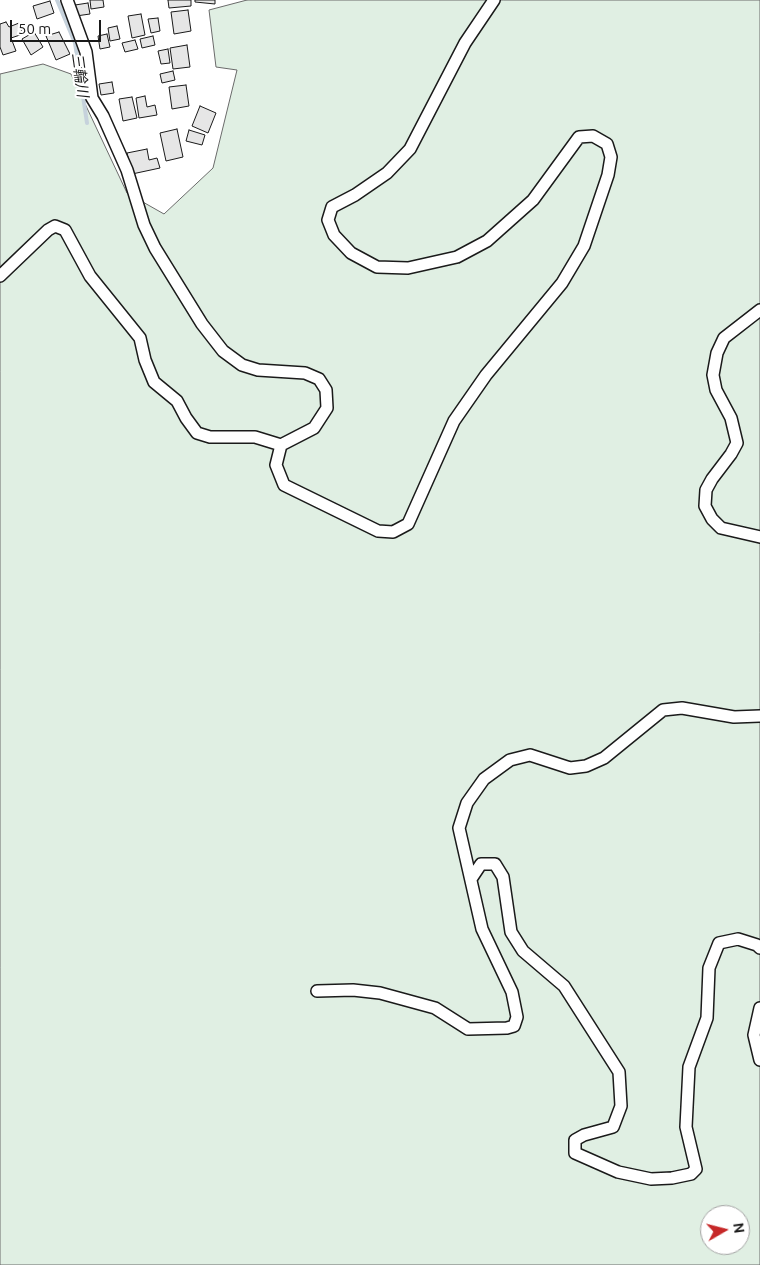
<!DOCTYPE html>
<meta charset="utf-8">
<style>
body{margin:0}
#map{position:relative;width:760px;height:1265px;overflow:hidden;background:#fff;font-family:Ubuntu,sans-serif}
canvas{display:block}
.north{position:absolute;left:700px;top:1205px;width:50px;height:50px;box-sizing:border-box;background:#fff;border:1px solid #a3a3a3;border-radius:50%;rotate:82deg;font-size:14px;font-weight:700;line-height:20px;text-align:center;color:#1a1a1a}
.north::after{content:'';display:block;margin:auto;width:18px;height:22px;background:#c62828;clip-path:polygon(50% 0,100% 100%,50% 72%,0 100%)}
.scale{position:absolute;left:10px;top:20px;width:91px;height:22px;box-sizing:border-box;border:2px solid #1a1a1a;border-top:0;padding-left:6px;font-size:15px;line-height:18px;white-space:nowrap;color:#1a1a1a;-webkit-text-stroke:4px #fff;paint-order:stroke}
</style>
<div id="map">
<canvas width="760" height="1265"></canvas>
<div class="north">N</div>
<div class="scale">50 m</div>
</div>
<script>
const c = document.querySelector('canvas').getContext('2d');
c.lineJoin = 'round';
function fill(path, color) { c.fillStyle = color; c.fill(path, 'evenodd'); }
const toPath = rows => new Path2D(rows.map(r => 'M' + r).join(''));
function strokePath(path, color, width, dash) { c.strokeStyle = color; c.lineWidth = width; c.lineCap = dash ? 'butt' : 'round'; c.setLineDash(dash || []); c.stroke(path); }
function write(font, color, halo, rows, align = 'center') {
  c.font = font + ' Ubuntu,"Noto Sans JP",sans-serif'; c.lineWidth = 4; c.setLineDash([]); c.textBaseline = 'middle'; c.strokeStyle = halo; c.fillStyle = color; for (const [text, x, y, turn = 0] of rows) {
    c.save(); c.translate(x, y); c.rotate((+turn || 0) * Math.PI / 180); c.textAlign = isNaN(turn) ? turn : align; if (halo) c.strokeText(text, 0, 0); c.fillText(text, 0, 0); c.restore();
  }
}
const green = toPath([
 [247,0,760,0,760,1265,0,1265,0,74,43,64,71,74,127,193,164,214,213,168,237,70,216,67,209,10,247,0],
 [710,1215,740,1215,740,1245,710,1245,710,1215]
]);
const stream = toPath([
 [57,0,75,43,87,123]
]);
const building = toPath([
 [90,0,103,0,104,7,91,9,90,0],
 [168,0,191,0,191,6,169,8,168,0],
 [195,0,215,0,215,4,195,2,195,0],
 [50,1,54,13,37,19,33,6,50,1],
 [88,3,90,14,76,16,75,5,88,3],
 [188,10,191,31,174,34,171,12,188,10],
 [141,14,145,35,132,38,128,16,141,14],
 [158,18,160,31,151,33,148,19,158,18],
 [6,22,9,27,19,23,23,34,11,38,16,51,3,55,0,47,0,24,6,22],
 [117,26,120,39,110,41,108,28,117,26],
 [34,32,43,47,31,55,22,39,34,32],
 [59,32,70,54,56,60,46,36,59,32],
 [107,34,110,47,100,49,98,36,107,34],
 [153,36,155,45,142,48,140,39,153,36],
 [135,40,138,49,125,52,122,43,135,40],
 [187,45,190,67,173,69,170,48,187,45],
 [168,49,170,63,161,64,158,51,168,49],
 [173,71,175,80,162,83,160,74,173,71],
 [112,82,114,93,101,95,99,84,112,82],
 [186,85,189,106,172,109,169,87,186,85],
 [145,96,147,107,155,105,157,115,139,118,136,98,145,96],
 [132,97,137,118,123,121,119,99,132,97],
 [200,106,216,113,208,133,192,126,200,106],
 [177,129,183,157,166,161,160,133,177,129],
 [189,130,205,135,202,145,186,141,189,130],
 [147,149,149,160,157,158,160,168,132,174,127,153,147,149]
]);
const minor = toPath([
 [0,276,48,230,55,226,65,230,90,276,140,338,145,360,154,382,177,401,186,418,197,433,210,437,255,437,281,445,314,428,327,408,326,390,319,379,305,373,258,370,242,365,223,351,202,324,155,248,144,225,127,170,103,116,92,98,86,52,67,0],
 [760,310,724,338,717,353,713,375,716,390,731,418,737,443,731,454,712,479,706,490,705,506,712,519,721,528,760,537],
 [281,445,276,465,284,485,378,531,393,532,408,524,454,421,486,375,562,283,584,246,608,175,611,157,607,144,593,136,579,137,533,200,487,241,457,257,408,268,377,267,351,253,334,235,328,220,332,207,355,195,387,173,410,149,465,43,494,0],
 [471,879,481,864,495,864,503,877,511,932,523,951,564,986,619,1072,621,1106,613,1127,584,1135,575,1140,575,1153,618,1172,651,1179,672,1178,691,1174,696,1169,686,1127,689,1067,707,1018,709,968,719,943,738,939,757,945,760,948],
 [317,991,353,990,380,993,435,1008,468,1029,507,1028,514,1026,517,1017,512,992,482,929,459,828,467,803,484,779,510,760,530,755,570,768,586,766,604,758,663,710,682,708,734,717,760,716],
 [760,1008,754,1035,760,1060]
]);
const waterNames = [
 ["三輪川",80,75,82]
];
fill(green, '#e0efe3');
strokePath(green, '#6a6a6a', 1);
strokePath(stream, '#c6d2dc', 4);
fill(building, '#e6e6e6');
strokePath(building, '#1a1a1a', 1);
strokePath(minor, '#1a1a1a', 14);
strokePath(minor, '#fff', 11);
write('italic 15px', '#1a1a1a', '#fff', waterNames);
</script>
